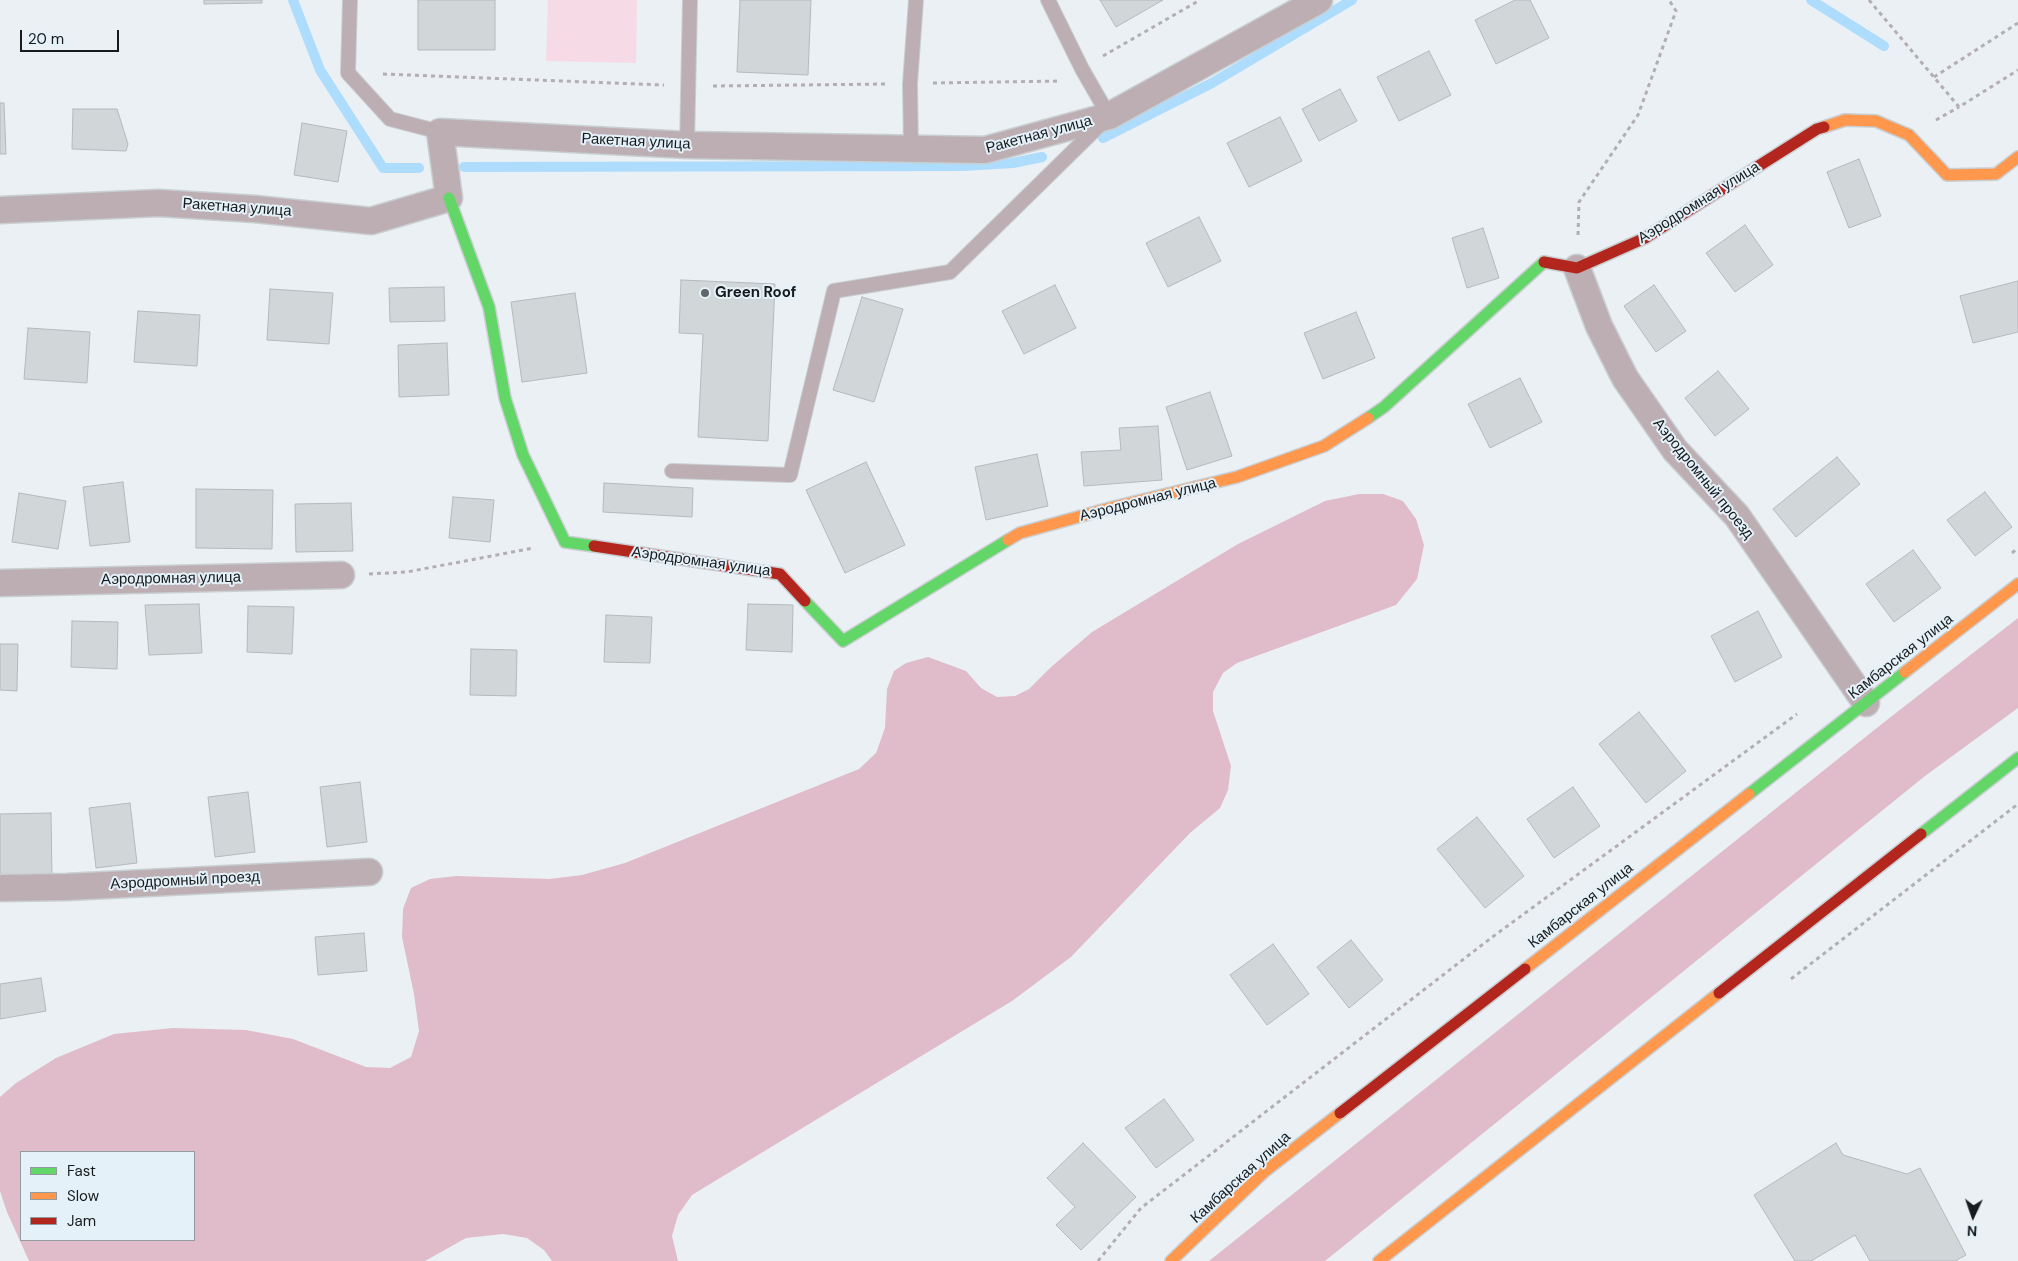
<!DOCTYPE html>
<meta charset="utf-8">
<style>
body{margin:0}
#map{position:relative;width:2018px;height:1261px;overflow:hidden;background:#eaf0f4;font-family:"DM Sans",sans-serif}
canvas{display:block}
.legend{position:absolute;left:20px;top:1151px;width:175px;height:90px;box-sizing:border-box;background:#e5f1f9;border:1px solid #939ba1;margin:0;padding:6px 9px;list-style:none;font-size:15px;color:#171b1e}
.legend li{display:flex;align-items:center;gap:10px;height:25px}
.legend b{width:25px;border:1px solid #939ba1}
.north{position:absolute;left:1948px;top:1191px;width:50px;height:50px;-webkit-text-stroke:4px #e5f1f9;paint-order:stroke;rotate:183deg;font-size:14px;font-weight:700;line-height:20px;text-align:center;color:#171b1e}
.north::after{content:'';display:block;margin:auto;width:18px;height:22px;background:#171b1e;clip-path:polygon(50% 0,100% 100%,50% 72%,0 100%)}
.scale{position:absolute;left:20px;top:30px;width:99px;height:22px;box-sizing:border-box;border:2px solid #171b1e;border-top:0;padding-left:6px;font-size:15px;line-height:18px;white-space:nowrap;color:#171b1e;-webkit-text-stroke:4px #e5f1f9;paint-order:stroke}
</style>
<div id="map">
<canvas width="2018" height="1261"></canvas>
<ul class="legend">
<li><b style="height:6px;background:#63d668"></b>Fast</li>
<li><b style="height:6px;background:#ff974d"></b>Slow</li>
<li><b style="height:6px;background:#b3261e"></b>Jam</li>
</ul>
<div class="north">N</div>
<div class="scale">20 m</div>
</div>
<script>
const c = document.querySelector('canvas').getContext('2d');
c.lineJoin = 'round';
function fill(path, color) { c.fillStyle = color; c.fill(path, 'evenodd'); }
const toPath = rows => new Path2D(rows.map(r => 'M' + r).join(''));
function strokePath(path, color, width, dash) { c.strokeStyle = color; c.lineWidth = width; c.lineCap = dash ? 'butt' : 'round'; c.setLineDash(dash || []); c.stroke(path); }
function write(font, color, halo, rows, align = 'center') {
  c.font = font + ' "DM Sans",sans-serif'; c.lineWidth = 4; c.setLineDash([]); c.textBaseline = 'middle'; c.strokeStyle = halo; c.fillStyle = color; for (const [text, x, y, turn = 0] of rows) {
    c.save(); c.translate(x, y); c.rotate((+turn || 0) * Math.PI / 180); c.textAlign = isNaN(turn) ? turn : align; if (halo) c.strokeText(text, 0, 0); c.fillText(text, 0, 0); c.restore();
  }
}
const green = toPath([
 [548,0,637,0,636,63,546,61]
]);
const forest = toPath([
 [1359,494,1383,494,1403,501,1416,519,1424,545,1417,579,1396,605,1237,663,1223,673,1213,692,1213,711,1231,766,1228,790,1220,808,1190,833,1071,957,1012,1001,692,1195,678,1215,672,1236,678,1261,552,1261,544,1250,527,1238,503,1234,466,1238,425,1261,29,1261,7,1212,0,1191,0,1097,16,1083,56,1058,114,1034,173,1028,246,1030,293,1039,366,1067,390,1068,411,1057,419,1031,414,994,402,937,403,909,411,888,430,879,456,876,549,879,582,875,625,863,859,769,876,753,885,728,887,689,894,671,906,663,928,657,966,671,981,688,997,697,1015,696,1029,689,1050,668,1092,632,1238,544,1325,501],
 [21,1152,194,1152,194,1240,21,1240],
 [2018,618,2018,708,1925,776,1325,1261,1209,1261,1883,723]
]);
const stream = toPath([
 [293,0,320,70,383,168,419,168],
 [1811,0,1884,46],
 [1103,138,1212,83,1352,0],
 [464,167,963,166,1013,163,1042,157]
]);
const building = toPath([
 [204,0,262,0,262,3,204,4,204,0],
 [418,0,495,0,495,50,418,50,418,0],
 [740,0,811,0,808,75,737,72,740,0],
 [1100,0,1163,0,1116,27,1100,0],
 [1515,0,1530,0,1549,38,1496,64,1475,20,1515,0],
 [1429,51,1451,95,1399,121,1377,77,1429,51],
 [1340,89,1357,121,1319,141,1302,109,1340,89],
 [0,103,4,103,6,154,0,154,0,103],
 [73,109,117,109,128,144,126,151,72,149,73,109],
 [1280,117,1302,161,1249,187,1227,143,1280,117],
 [302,123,347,131,338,182,294,175,302,123],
 [1859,159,1881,216,1849,228,1827,172,1859,159],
 [1199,217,1221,261,1168,287,1146,243,1199,217],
 [1745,225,1773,265,1735,292,1706,253,1745,225],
 [1483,228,1499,278,1467,288,1452,238,1483,228],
 [681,280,775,284,768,441,698,437,703,334,679,333,681,280],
 [2018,281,2018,332,1973,343,1960,296,2018,281],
 [1055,285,1076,328,1024,354,1002,311,1055,285],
 [1654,285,1686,331,1656,352,1624,306,1654,285],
 [444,287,445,321,390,322,389,288,444,287],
 [270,289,333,293,329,344,267,340,270,289],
 [575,293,587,373,522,382,511,302,575,293],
 [862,297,903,309,874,402,833,390,862,297],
 [138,311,200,315,197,366,134,362,138,311],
 [1356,312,1375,358,1323,379,1304,333,1356,312],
 [28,328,90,332,87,383,24,379,28,328],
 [447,343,449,395,399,397,398,345,447,343],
 [1718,371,1749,409,1715,436,1685,398,1718,371],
 [1520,378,1542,422,1490,448,1468,404,1520,378],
 [1210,392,1232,456,1187,470,1166,407,1210,392],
 [1158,426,1162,480,1084,486,1081,452,1121,450,1119,428,1158,426],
 [1037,454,1048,506,986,520,975,467,1037,454],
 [1837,457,1860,484,1796,537,1773,509,1837,457],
 [866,462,905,545,845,573,806,490,866,462],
 [123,482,130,542,90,546,83,487,123,482],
 [604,483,693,488,692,517,603,512,604,483],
 [196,489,273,490,272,549,196,548,196,489],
 [1985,492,2012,527,1975,556,1947,520,1985,492],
 [19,493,66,501,58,549,12,542,19,493],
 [453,497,494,500,490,542,449,538,453,497],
 [351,503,353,551,296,552,295,504,351,503],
 [1913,550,1941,588,1894,622,1866,584,1913,550],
 [199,604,202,653,149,655,145,605,199,604],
 [748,604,793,605,792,652,746,650,748,604],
 [248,606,294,607,292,654,247,652,248,606],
 [1758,611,1782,657,1735,682,1711,636,1758,611],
 [606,615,652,617,650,663,604,662,606,615],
 [72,621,118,622,117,669,71,667,72,621],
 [0,644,18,644,17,691,0,690,0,644],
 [471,649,517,650,516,696,470,695,471,649],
 [1639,712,1686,771,1646,803,1599,744,1639,712],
 [360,782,367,842,327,847,320,787,360,782],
 [1573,787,1600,826,1554,858,1527,819,1573,787],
 [248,792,255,852,215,857,208,797,248,792],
 [130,803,137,863,96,868,89,808,130,803],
 [51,813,52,877,0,878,0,814,51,813],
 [1477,817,1524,876,1485,908,1437,849,1477,817],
 [364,933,367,971,318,975,315,937,364,933],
 [1351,940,1383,980,1349,1008,1317,967,1351,940],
 [1273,944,1309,994,1267,1025,1230,975,1273,944],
 [41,978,46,1011,0,1019,0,984,41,978],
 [1164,1099,1194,1140,1156,1168,1125,1128,1164,1099],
 [1083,1143,1136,1197,1081,1250,1056,1225,1075,1207,1047,1178,1083,1143],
 [1836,1143,1843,1155,1907,1174,1920,1168,1966,1255,1955,1261,1870,1261,1855,1235,1811,1261,1795,1261,1754,1195,1836,1143]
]);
const path = toPath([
 [1869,0,1959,107,2018,70],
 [1103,56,1200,0],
 [383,74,664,85],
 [1934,77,2018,23],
 [933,83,1061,81],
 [713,86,886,84],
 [1936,120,1959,107],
 [1578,235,1579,202,1638,115,1676,11,1669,0],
 [2012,553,2018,548],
 [369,574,407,572,533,548],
 [1791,979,2018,804],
 [1098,1261,1141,1208,1491,938,1797,714]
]);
const lane = toPath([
 [350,0,348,73,390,119,440,132],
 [687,145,690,0],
 [911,149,910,84,916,0],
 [672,471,790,475,834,291,950,272,1109,116,1082,69,1048,0]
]);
const street = toPath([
 [0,210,159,203,255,209,371,221,449,198,440,132,687,145,985,150,1109,116,1319,0],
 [1577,268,1599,326,1625,378,1675,450,1737,516,1866,703],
 [0,583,341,575],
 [0,888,67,887,369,872]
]);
const fast = toPath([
 [449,198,489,307,505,398,523,455,565,542,594,546],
 [1368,418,1384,407,1544,262],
 [805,601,843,641,1008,540],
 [1749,794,1905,672],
 [1921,834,2018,758]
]);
const slow = toPath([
 [1824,127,1845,120,1876,121,1909,135,1947,175,1996,174,2018,157],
 [1008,540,1020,533,1114,507,1237,477,1324,446,1368,418],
 [1905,672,2018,584],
 [1525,969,1749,794],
 [1171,1261,1264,1172,1340,1113],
 [1379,1261,1719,993]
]);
const jam = toPath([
 [1544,262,1577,268,1645,238,1817,129,1824,127],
 [594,546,780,574,805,601],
 [1719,993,1921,834],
 [1340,1113,1525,969]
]);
const markers = [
 [705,293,5,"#616669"]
];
const streetNames = [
 ["Ракетная улица",1039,135,-15],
 ["Ракетная улица",636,142,3],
 ["Аэродромная улица",1699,203,-32],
 ["Ракетная улица",237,208,4],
 ["Аэродромный проезд",1703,479,51],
 ["Аэродромная улица",1148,500,-14],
 ["Аэродромная улица",701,562,8],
 ["Аэродромная улица",171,579,-1],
 ["Камбарская улица",1901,657,-38],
 ["Аэродромный проезд",185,881,-3],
 ["Камбарская улица",1581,906,-38],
 ["Камбарская улица",1241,1178,-42]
];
const poiNames = [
 ["Green Roof",715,293]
];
fill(green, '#f6dbe6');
fill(forest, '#e0bcca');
strokePath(stream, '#aedcfc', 10);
fill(building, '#d1d6d9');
strokePath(building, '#b4b9bc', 1);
strokePath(lane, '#c9ced1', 16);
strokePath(street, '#c9ced1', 29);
strokePath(fast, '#c9ced1', 14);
strokePath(slow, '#c9ced1', 14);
strokePath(jam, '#c9ced1', 14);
strokePath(path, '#b3aeb2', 3, [4, 4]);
strokePath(lane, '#bcaeb3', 14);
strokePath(street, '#bcaeb3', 26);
strokePath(fast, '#63d668', 11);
strokePath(slow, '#ff974d', 11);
strokePath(jam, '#b3261e', 11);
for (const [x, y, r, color] of markers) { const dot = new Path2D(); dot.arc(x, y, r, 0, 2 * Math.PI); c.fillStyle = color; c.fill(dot); strokePath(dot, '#e5f1f9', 2); }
write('15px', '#171b1e', '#e5f1f9', streetNames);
write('bold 15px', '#171b1e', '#e5f1f9', poiNames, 'left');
</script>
